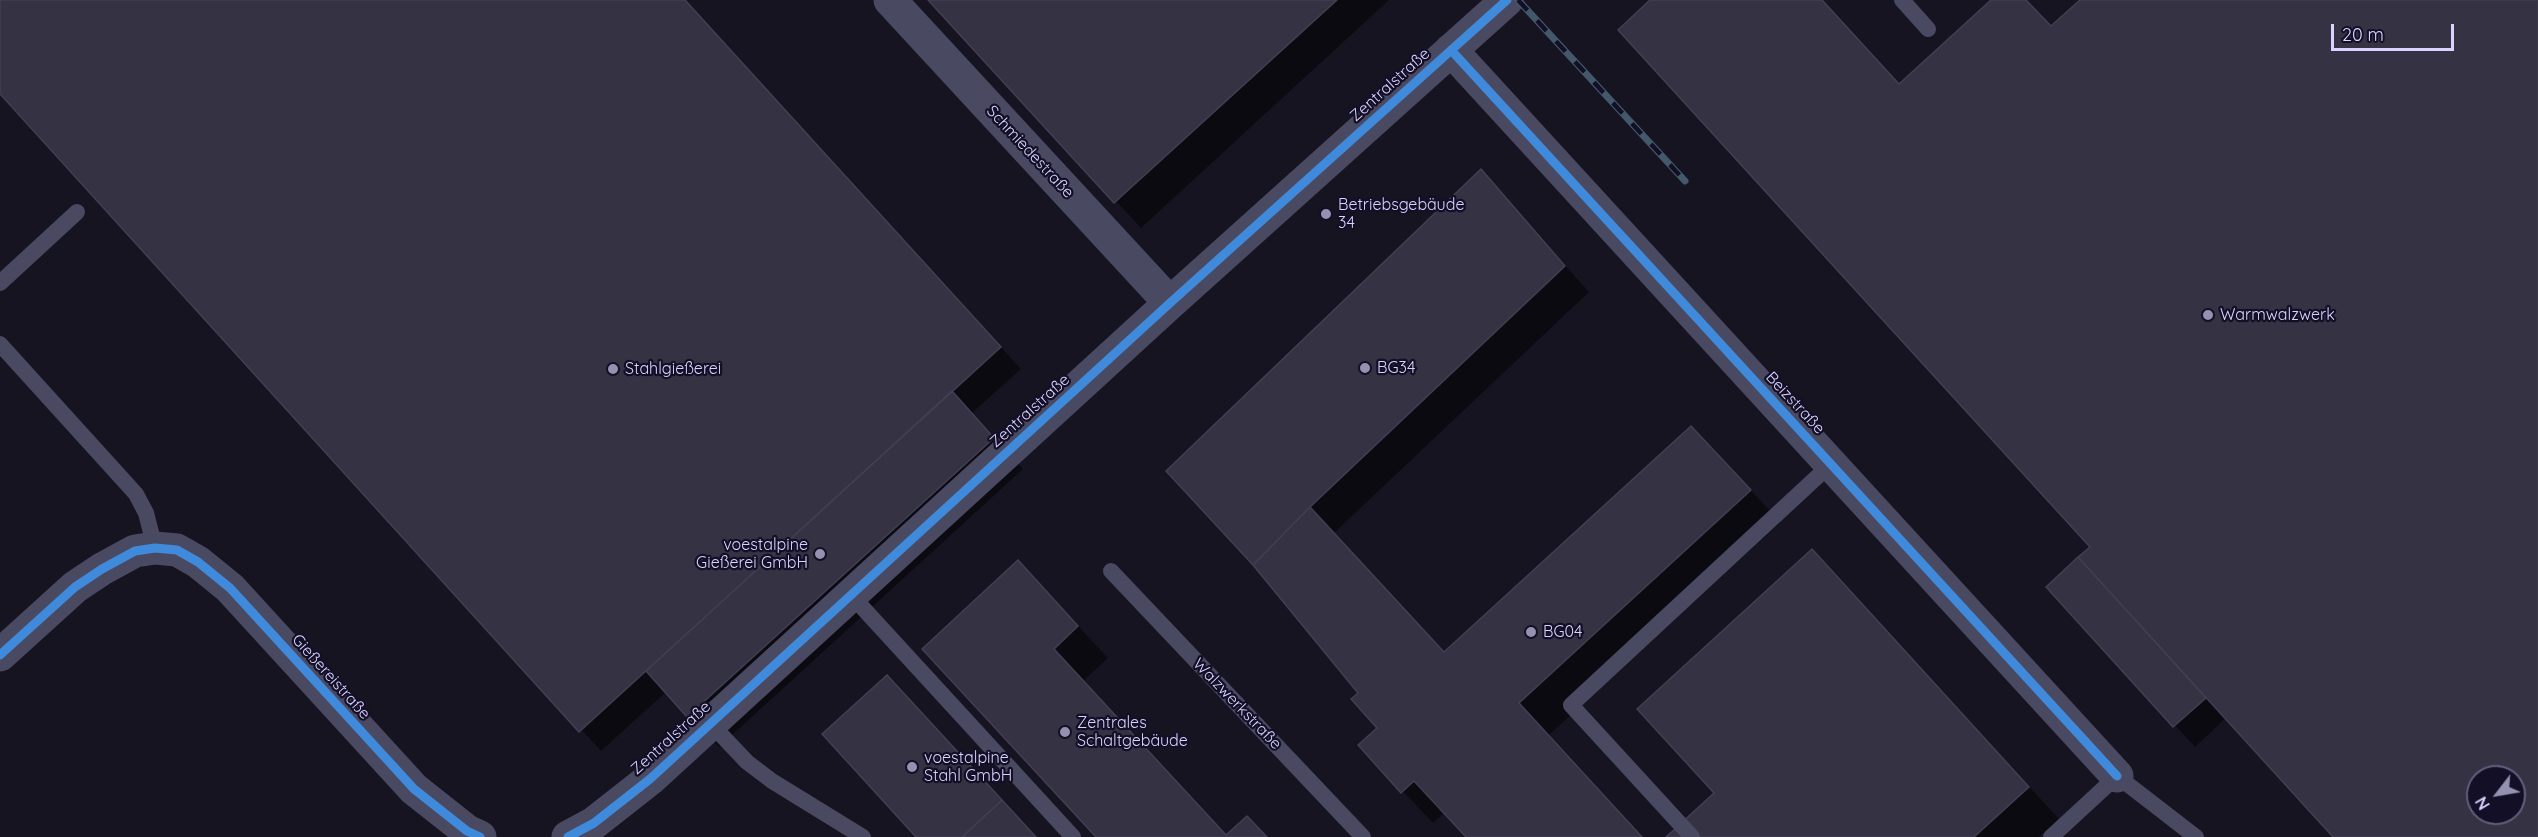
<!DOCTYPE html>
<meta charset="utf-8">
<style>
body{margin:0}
#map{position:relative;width:2538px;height:837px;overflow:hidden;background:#161421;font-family:Quicksand,sans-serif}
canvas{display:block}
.north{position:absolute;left:2466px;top:765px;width:60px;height:60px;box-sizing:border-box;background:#130f26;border:2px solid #625e7d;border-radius:50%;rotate:239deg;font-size:16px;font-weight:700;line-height:24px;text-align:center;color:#d9d4ff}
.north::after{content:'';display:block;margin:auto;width:21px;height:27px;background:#9591b1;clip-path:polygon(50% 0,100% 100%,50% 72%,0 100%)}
.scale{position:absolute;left:2331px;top:24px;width:123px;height:27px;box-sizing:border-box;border:3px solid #d9d4ff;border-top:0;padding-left:8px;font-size:18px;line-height:21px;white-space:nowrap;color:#d9d4ff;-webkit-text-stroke:4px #130f26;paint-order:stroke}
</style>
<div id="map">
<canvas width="2538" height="837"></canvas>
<div class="north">N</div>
<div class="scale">20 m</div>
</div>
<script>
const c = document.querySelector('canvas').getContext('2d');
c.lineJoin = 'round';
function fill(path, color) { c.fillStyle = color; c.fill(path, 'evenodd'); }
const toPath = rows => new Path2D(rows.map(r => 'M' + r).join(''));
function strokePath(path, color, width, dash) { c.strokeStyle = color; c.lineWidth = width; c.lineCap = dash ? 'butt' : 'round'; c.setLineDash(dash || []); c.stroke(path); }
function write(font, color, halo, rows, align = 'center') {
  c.font = font + ' Quicksand,sans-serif'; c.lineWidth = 4.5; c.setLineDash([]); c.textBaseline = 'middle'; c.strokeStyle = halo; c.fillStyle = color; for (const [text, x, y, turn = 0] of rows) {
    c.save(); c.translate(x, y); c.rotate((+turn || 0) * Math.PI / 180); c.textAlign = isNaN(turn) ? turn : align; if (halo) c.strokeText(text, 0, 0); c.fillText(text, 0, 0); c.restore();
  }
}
const shadow = toPath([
 [0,0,685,0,1021,369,972,413,1023,469,719,747,666,692,601,751,0,92],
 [930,0,1389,0,1141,228],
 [1653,0,1822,0,1900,85,1993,0,2026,0,2052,28,2082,0,2538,0,2538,837,2335,837,2226,718,2195,747,2048,587,2092,547],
 [2478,777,2514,777,2514,813,2478,813],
 [1481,171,1589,292,1334,533,1445,653,1691,428,1781,522,1549,735,1642,837,1468,837,1445,812,1433,823,1360,746,1380,728,1360,693,1254,563],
 [1812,551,2059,819,2039,837,1668,837,1716,793],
 [1018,562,1108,658,1083,681,1227,836,1266,837,1098,837],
 [887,677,917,708,1037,837,919,837]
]);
const building = toPath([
 [0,0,685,0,1001,347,579,732,0,94,0,0],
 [928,0,1337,0,1114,203,928,0],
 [1650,0,1822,0,1899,84,1991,0,2026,0,2051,26,2080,0,2538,0,2538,837,2333,837,2078,557,2090,547,1618,30,1650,0],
 [2478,777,2514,777,2514,813,2478,813,2478,777],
 [1481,169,1565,266,1310,507,1253,565,1166,471,1481,169],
 [952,391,994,438,687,717,646,671,952,391],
 [1691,426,1751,490,1519,703,1642,837,1466,837,1414,781,1401,793,1358,745,1377,728,1351,699,1358,693,1253,565,1310,507,1444,652,1691,426],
 [1812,549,2029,787,1974,837,1666,837,1714,793,1637,709,1812,549],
 [2078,557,2206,698,2173,727,2046,587,2078,557],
 [1018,560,1078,626,1054,649,1226,835,1247,816,1267,837,1096,837,922,649,1018,560],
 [887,675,1002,800,962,837,916,837,822,734,887,675],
 [1002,800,1036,837,962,837,1002,800]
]);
const service = toPath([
 [1902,0,1928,29],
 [0,283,77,212],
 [0,344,136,494,146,513,155,548],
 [1111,571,1363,837],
 [851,595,1073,837],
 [710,723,747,762,772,781,863,837],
 [1692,837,1571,705,1831,464],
 [2051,837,2117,776,2196,837]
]);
const minor = toPath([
 [890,0,1170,303],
 [1451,50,2117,776],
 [0,655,75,587,102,569,135,551,155,548,177,550,198,562,230,588,414,789,467,831,480,837],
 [568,837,594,823,650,779,1170,303,1507,0]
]);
const rail = toPath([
 [1518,0,1685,181]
]);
const cycleway = toPath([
 [1451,50,2117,776],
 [0,655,75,587,102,569,135,551,155,548,177,550,198,562,230,588,414,789,467,831,480,837],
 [568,837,594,823,650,779,1170,303,1507,0]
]);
const markers = [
 [1326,214,6,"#9591b1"],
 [2208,315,6,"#9591b1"],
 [1365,368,6,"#9591b1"],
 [613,369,6,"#9591b1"],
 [820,554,6,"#9591b1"],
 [1531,632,6,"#9591b1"],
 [1065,732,6,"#9591b1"],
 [912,767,6,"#9591b1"]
];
const streetNames = [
 ["Zentralstraße",1390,85,-42],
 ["Schmiedestraße",1030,152,47],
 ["Beizstraße",1795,403,47],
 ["Zentralstraße",1030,411,-42],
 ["Gießereistraße",331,677,48],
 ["Walzwerkstraße",1237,704,46],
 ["Zentralstraße",671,738,-42]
];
const poiNames = [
 ["Betriebsgebäude",1338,205],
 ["34",1338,223],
 ["Warmwalzwerk",2220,315],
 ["BG34",1377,368],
 ["Stahlgießerei",625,369],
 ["voestalpine",808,545,"right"],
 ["Gießerei GmbH",808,563,"right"],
 ["BG04",1543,632],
 ["Zentrales",1077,723],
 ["Schaltgebäude",1077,741],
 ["voestalpine",924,758],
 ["Stahl GmbH",924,776]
];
fill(shadow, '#0007');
fill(building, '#343243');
strokePath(building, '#433f54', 1.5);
strokePath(service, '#4a4962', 16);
strokePath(minor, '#4a4962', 33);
strokePath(rail, '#43596b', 7);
strokePath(rail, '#130f26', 4.5, [14]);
strokePath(cycleway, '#408adc', 9);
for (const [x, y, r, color] of markers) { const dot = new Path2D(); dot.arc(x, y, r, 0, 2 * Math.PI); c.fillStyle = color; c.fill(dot); strokePath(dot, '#130f26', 2); }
write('16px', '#d9d4ff', '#130f26', streetNames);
write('16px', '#d9d4ff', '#130f26', poiNames, 'left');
</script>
